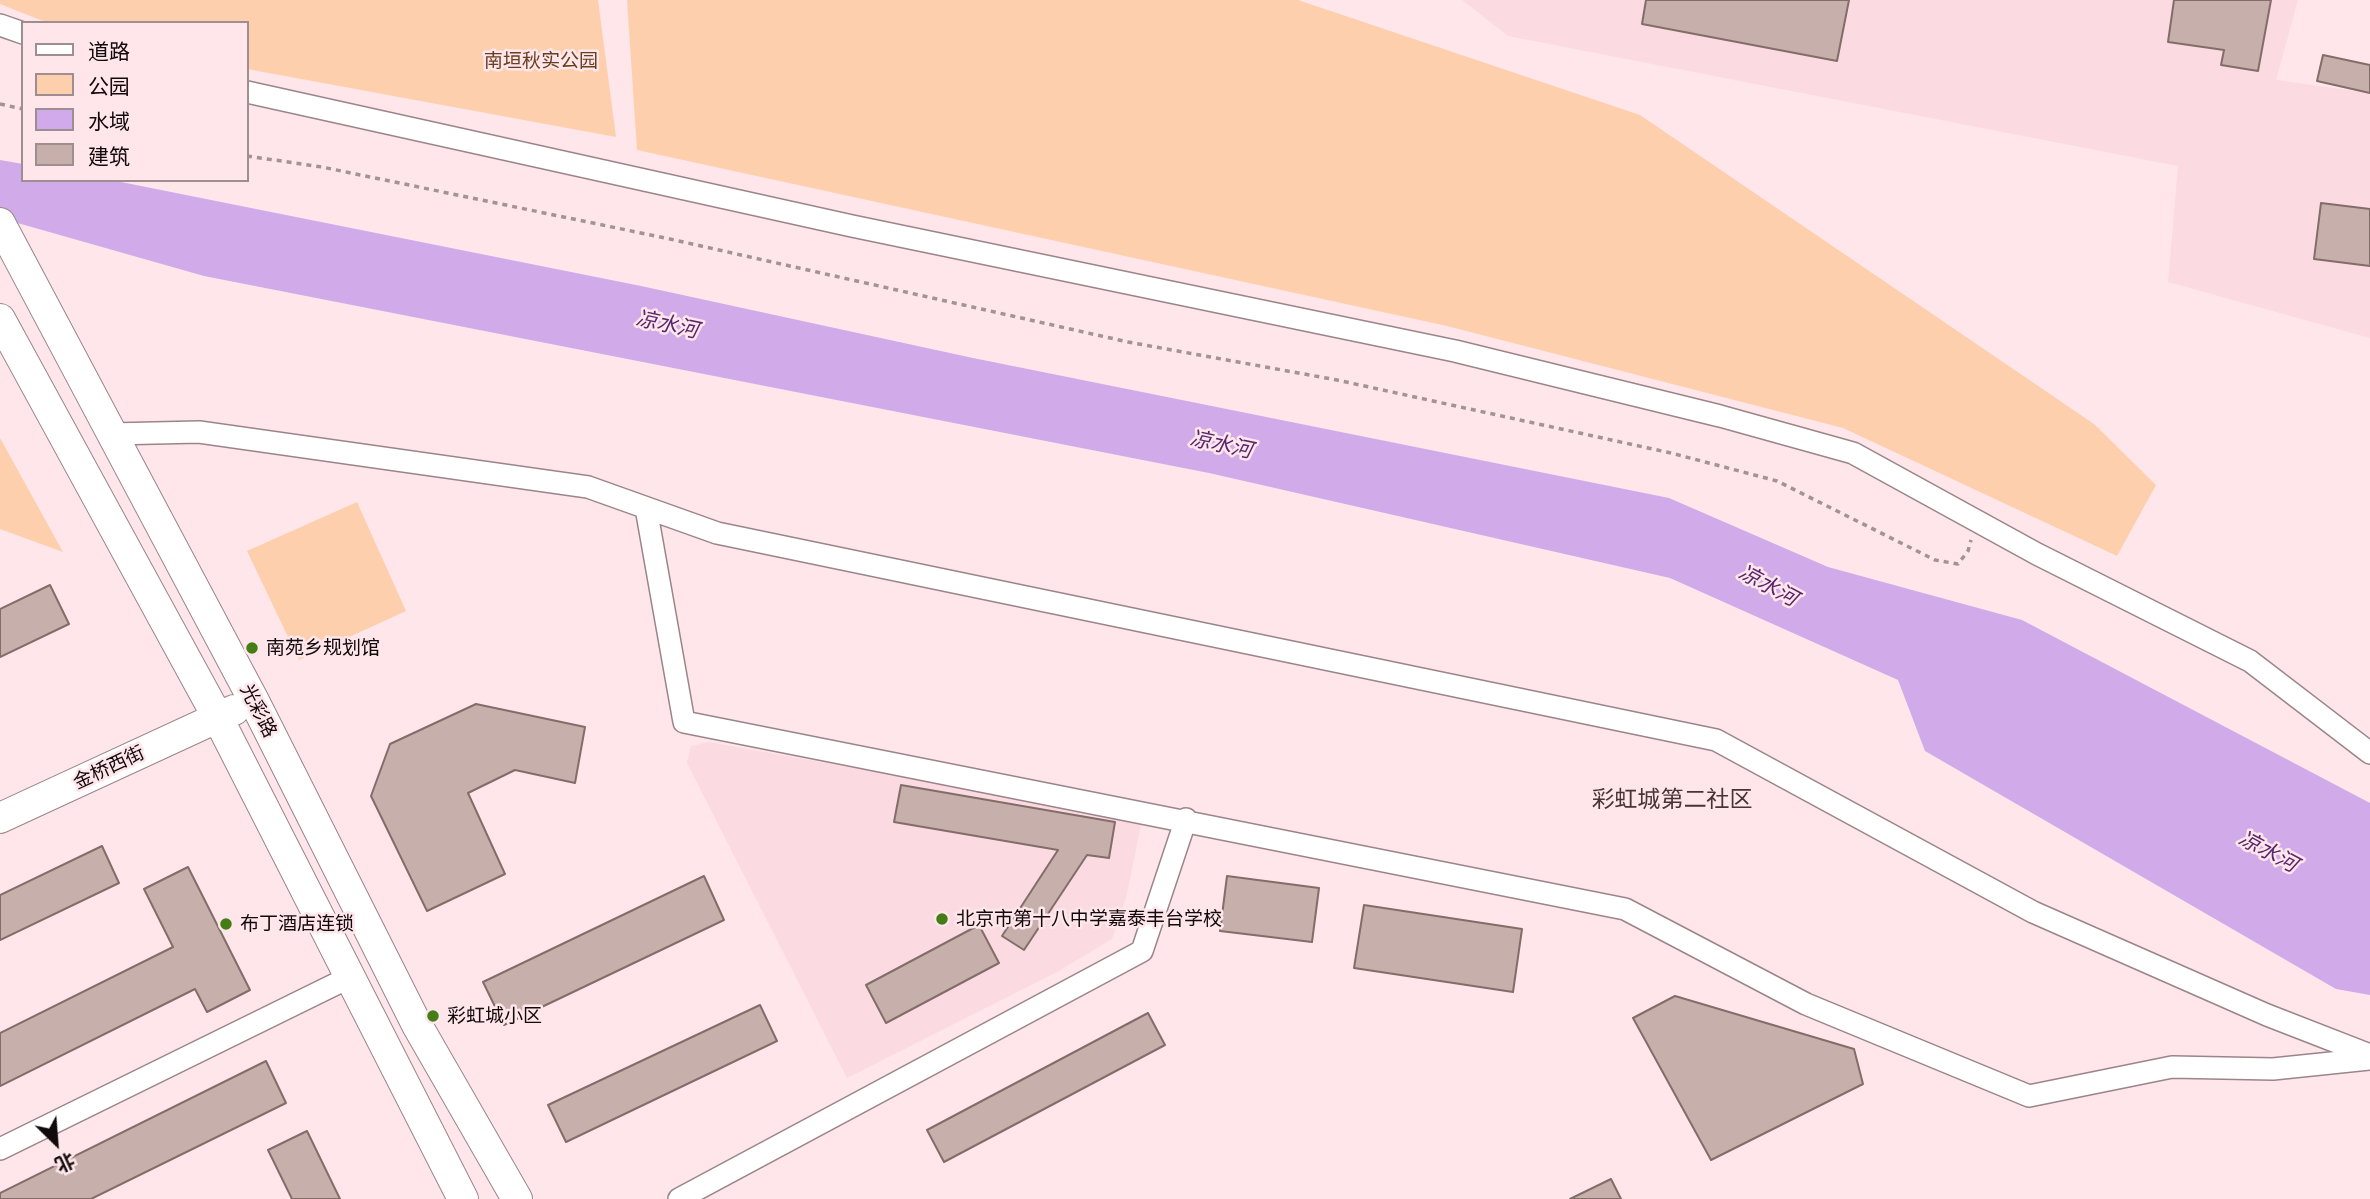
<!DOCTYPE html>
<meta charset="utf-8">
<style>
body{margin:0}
#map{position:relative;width:2370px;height:1199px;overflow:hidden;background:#fee6ea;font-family:Montserrat,"Noto Sans SC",sans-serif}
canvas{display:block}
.legend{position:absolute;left:21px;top:21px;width:228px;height:161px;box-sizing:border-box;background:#fee6ea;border:2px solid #9f8e91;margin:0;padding:9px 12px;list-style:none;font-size:21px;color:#11090b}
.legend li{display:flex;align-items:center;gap:14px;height:35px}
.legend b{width:35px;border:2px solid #9f8e91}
.north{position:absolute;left:21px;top:1108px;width:70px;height:70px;-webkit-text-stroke:5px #fee6ea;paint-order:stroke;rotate:155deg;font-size:19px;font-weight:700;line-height:28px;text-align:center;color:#11090b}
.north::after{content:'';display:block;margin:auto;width:24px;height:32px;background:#11090b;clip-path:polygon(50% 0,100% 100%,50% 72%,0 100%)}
</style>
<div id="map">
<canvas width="2370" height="1199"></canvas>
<ul class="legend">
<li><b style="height:9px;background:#fff"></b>道路</li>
<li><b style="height:19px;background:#fecfad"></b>公园</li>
<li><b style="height:19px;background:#d1aae9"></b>水域</li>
<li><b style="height:19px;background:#c7b0ac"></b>建筑</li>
</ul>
<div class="north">北</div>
</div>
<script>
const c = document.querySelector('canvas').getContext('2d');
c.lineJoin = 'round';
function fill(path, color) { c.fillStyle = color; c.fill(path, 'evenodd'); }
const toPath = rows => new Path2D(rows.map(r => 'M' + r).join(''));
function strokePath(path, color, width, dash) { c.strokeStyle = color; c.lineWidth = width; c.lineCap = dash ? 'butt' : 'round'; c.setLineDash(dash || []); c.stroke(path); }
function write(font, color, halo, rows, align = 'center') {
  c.font = font + ' Montserrat,"Noto Sans SC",sans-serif'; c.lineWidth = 5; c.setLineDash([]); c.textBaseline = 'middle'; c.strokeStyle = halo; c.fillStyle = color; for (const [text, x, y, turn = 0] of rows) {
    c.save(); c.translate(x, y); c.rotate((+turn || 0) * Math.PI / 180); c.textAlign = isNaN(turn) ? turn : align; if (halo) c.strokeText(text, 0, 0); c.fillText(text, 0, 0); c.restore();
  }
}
const built = toPath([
 [1462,0,2298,0,2276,80,2370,93,2370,338,2168,282,2178,166,1508,36],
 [709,742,1142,820,1126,898,1112,939,1059,971,847,1078,687,763,691,746]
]);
const green = toPath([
 [0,0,598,0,616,137,247,69,247,23,48,23,0,4],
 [627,0,1298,0,1640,115,2094,424,2156,485,2117,556,1843,428,1447,326,637,150],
 [0,438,63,552,0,529],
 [357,502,406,611,299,660,247,551]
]);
const water = toPath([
 [0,160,23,164,23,180,111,180,641,286,973,358,1669,498,1828,567,2022,620,2370,803,2370,995,2336,989,1925,751,1898,680,1670,578,1209,473,204,276,0,218]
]);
const building = toPath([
 [1646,0,1849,0,1837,61,1642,24,1646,0],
 [2174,0,2271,0,2258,71,2221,65,2224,50,2168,42,2174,0],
 [2323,55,2370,65,2370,93,2317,81,2323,55],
 [2321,203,2370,209,2370,266,2314,259,2321,203],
 [50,585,69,624,0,657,0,609,50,585],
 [476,704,585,727,575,783,515,770,468,793,505,874,427,911,371,796,390,744,476,704],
 [901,785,1115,822,1109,858,1087,855,1024,950,1002,936,1058,850,894,822,901,785],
 [102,846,119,883,0,940,0,895,102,846],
 [188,867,250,990,207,1012,195,989,0,1086,0,1033,173,947,144,889,188,867],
 [704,876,724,920,504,1025,483,982,704,876],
 [1227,876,1319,888,1312,942,1220,931,1227,876],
 [1364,905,1522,929,1513,992,1354,968,1364,905],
 [979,925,999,963,886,1023,866,985,979,925],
 [1675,996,1854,1049,1863,1084,1711,1160,1633,1018,1675,996],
 [760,1005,777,1041,566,1142,548,1105,760,1005],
 [1148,1013,1165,1045,944,1162,927,1130,1148,1013],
 [266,1061,286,1103,91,1199,0,1199,0,1193,266,1061],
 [307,1131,340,1199,292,1199,268,1150,307,1131],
 [1611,1179,1621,1199,1570,1199,1611,1179]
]);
const path = toPath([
 [0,104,23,109],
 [247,156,322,167,670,239,1128,342,1337,380,1671,453,1777,481,1935,560,1958,564,1968,551,1971,540]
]);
const street = toPath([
 [0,25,23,33],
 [247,92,852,226,1455,351,1720,416,1853,453,2037,554,2250,661,2370,753],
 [111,434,199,432,588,487,717,533,1716,740,2033,912,2267,1015,2370,1055],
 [646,508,684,722,1625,909,1806,1004,2029,1096,2172,1067,2273,1069,2370,1059],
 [0,1149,350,977],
 [679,1199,1142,951,1186,819]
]);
const secondary = toPath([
 [0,223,254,701,417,1025,517,1199],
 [0,319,218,718,463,1199],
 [0,818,234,710]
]);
const markers = [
 [252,648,7,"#447d16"],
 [942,919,7,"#447d16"],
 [226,924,7,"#447d16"],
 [433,1016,7,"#447d16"]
];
const parkNames = [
 ["南垣秋实公园",541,61]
];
const poiNames = [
 ["南苑乡规划馆",266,648],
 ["北京市第十八中学嘉泰丰台学校",956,919],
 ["布丁酒店连锁",240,924],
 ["彩虹城小区",447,1016]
];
const streetNames = [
 ["光彩路",258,711,63],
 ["金桥西街",109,768,-25]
];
const waterNames = [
 ["凉水河",667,325,12],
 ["凉水河",1221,445,12],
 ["凉水河",1768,586,28],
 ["凉水河",2268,852,28]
];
const quarterNames = [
 ["彩虹城第二社区",1672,800]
];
fill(built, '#fbdae1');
fill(green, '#fecfad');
fill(water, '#d1aae9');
fill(building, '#c7b0ac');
strokePath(building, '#826d69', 2);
strokePath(street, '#9b8589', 24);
strokePath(secondary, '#9b8589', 32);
strokePath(path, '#a49295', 3.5, [5, 5]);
strokePath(street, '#fff', 21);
strokePath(secondary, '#fff', 30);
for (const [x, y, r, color] of markers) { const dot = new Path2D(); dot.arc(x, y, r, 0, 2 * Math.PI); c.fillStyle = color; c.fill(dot); strokePath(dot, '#fee6ea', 2.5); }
write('19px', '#683e1c', '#fee6ea', parkNames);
write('19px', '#11090b', '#fee6ea', poiNames, 'left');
write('19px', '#11090b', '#fee6ea', streetNames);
write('italic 21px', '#56266f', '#fee6ea', waterNames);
write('23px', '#473438', '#fee6ea', quarterNames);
</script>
